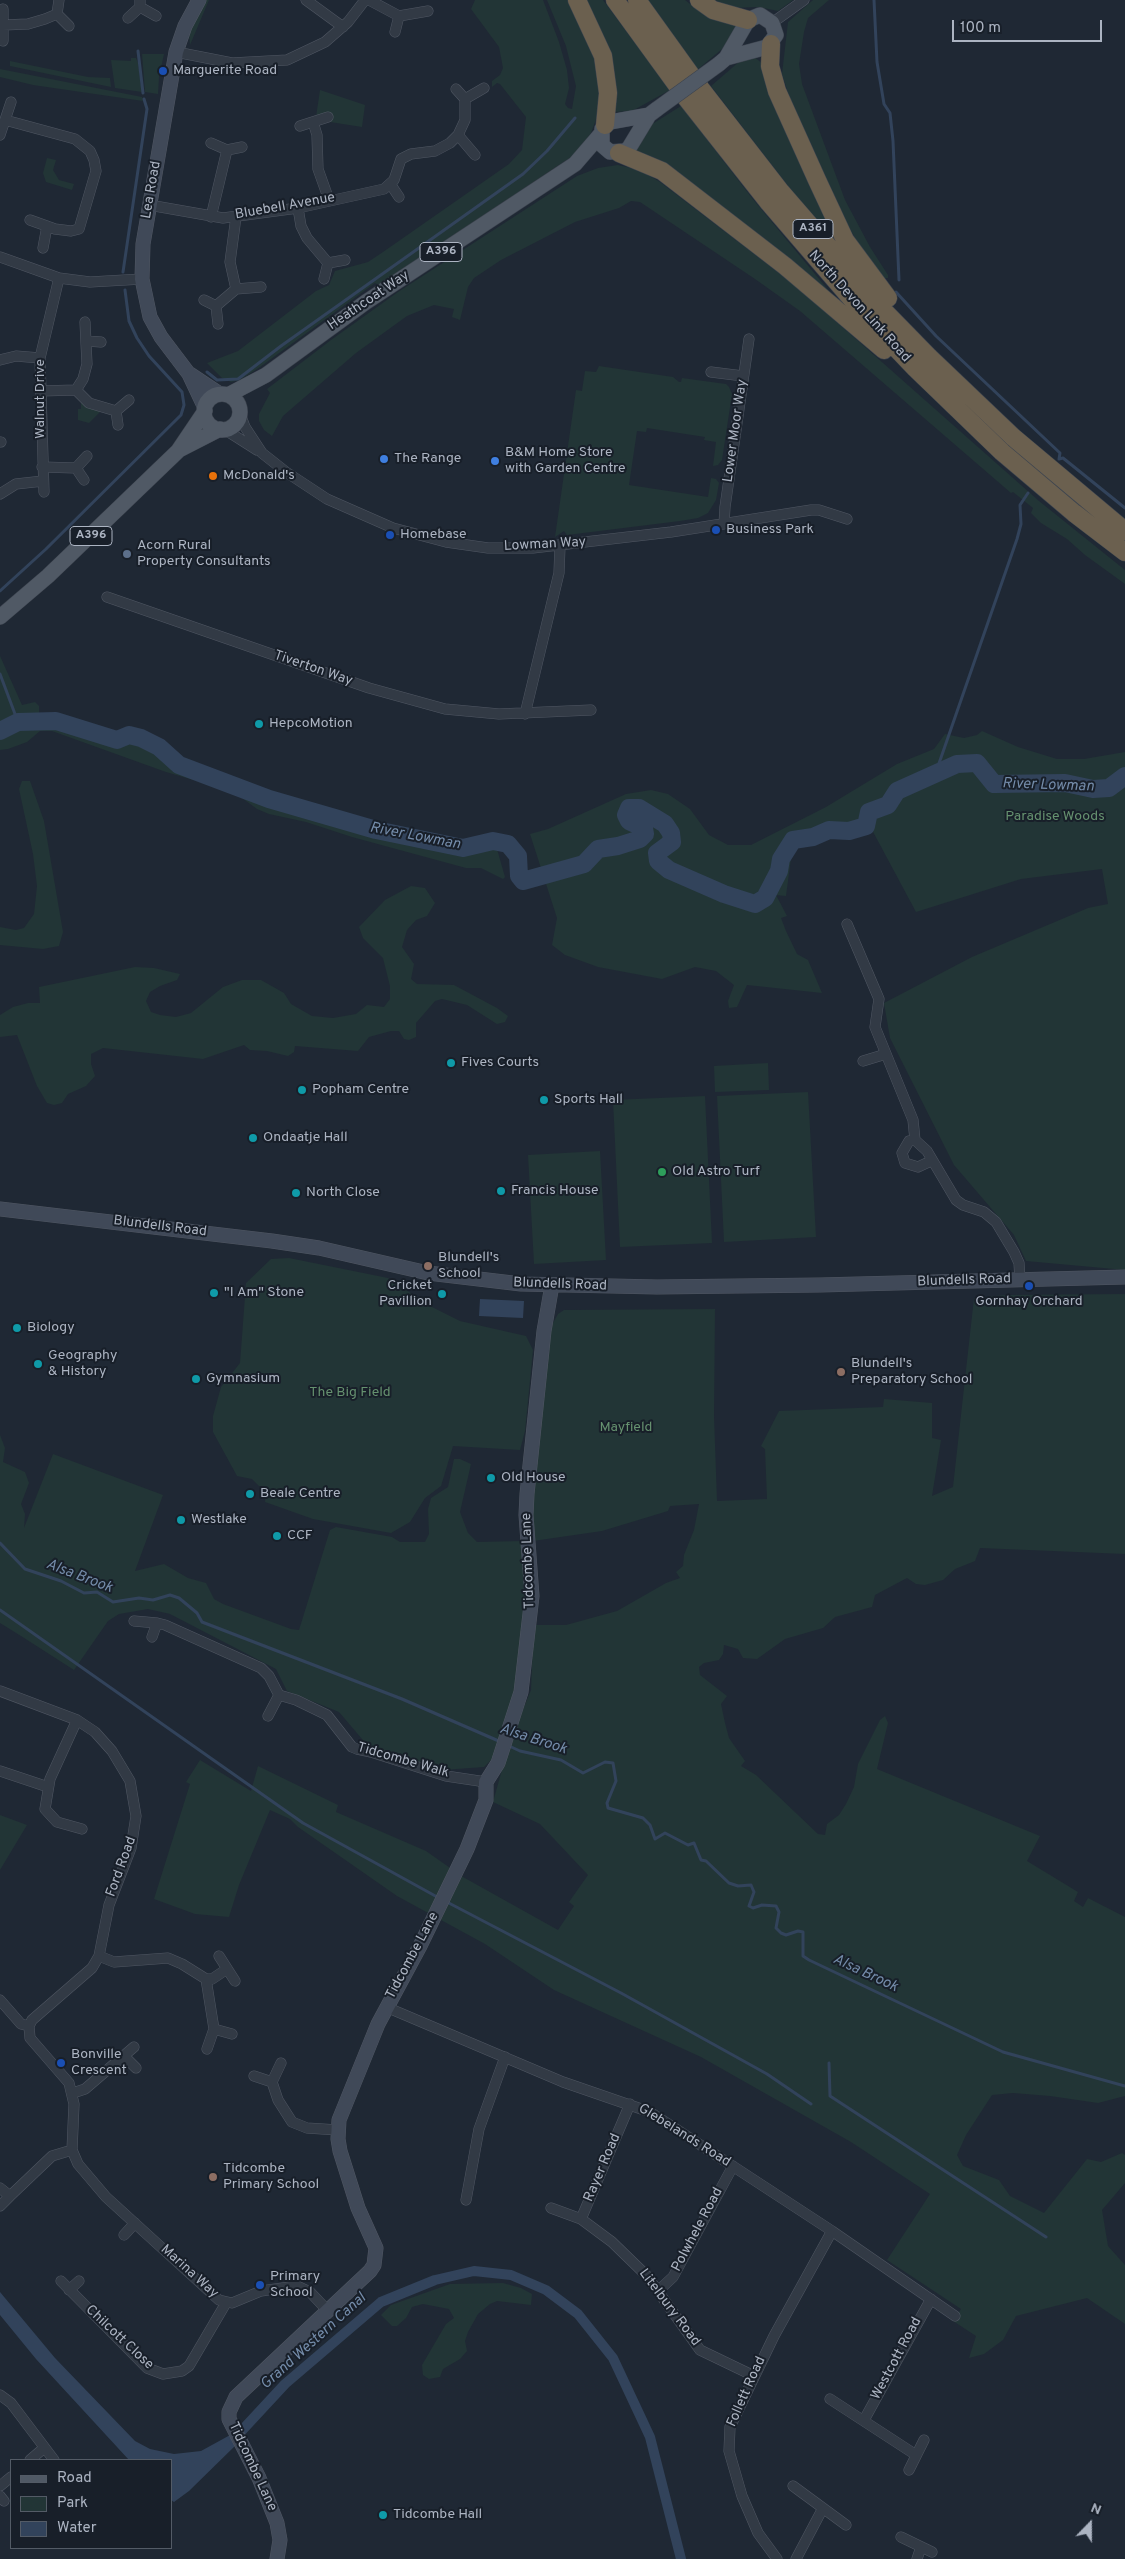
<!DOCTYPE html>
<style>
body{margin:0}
#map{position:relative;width:1125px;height:2559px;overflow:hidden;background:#1f2834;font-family:Overpass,sans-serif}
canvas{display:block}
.legend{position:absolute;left:10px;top:2459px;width:162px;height:90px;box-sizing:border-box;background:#181f29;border:1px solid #535b66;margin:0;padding:6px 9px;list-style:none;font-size:15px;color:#acb4c2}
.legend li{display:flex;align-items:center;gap:10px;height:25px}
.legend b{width:25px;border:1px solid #535b66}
.north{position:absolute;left:1065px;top:2499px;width:50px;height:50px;-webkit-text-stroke:4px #181f29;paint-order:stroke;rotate:22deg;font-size:14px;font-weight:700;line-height:20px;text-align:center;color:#acb4c2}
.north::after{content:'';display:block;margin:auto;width:18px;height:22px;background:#acb4c2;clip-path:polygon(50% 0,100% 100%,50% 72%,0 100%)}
.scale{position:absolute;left:952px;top:20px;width:150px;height:22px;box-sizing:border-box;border:2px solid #acb4c2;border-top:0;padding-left:6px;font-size:15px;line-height:18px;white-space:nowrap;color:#acb4c2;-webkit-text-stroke:4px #181f29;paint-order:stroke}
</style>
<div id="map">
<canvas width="1125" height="2559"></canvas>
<ul class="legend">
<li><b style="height:6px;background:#505965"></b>Road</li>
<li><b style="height:14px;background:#223536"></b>Park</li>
<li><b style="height:14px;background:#32435b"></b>Water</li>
</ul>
<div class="north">N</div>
<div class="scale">100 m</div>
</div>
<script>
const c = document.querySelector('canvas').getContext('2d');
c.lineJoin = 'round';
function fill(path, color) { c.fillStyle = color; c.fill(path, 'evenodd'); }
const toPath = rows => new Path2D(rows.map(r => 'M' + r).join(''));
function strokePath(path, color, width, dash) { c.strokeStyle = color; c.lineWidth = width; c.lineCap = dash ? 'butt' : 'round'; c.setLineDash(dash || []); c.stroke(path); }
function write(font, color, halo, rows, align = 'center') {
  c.font = font + ' Overpass,sans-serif'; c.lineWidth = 4; c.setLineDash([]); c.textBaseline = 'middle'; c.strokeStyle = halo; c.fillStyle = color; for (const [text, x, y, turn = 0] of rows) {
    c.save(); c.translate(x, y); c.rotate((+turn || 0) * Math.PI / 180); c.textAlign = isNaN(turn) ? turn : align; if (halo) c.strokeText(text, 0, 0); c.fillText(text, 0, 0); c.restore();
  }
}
const green = toPath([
 [206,0,209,0,190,45,189,32],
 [475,0,543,0,559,42,567,70,569,88,565,104,568,108,572,109,576,86,566,46,547,0,569,0,591,45,597,64,599,86,598,114,591,133,574,155,379,285,375,283,260,367,240,380,231,382,222,378,207,363,238,351,316,291,329,285,335,271,368,262,383,252,509,164,522,150,526,117,500,84,497,83,492,87,492,81,500,75,503,68,499,47,471,9],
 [582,0,603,0,670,90,632,111,613,112],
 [647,0,685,0,699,11,737,24,734,34,728,44,697,70],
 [715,0,793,0,778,11,759,7,732,8],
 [813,0,829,0,808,18,804,32,799,64,802,84,845,200,870,247,888,275,888,278,882,278,871,265,844,219,793,108,782,74,788,22],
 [142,54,164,54,159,77,158,94,145,92],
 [753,56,763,64,848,257,815,221,711,86,740,61],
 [131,58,136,58,138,63,142,92,115,88,111,60,131,61],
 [10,61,88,77,110,78,111,87,10,66],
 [0,69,142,97,143,101,33,85,0,77],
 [320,90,365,105,362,127,330,122,328,114,316,117],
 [681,106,752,198,839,303,636,151,652,120,654,123],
 [47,158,56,160,53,170,59,180,74,184,72,190,46,182,43,173],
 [618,165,640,170,660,182,796,286,1039,501,1125,570,1125,584,1085,555,1067,539,1041,523,1031,513,1033,508,1013,492,1011,493,800,311,755,279,640,202,631,201,619,208,575,222,501,260,474,278,468,287,460,320,452,317,454,309,434,305,407,316,356,353,283,416,272,436,264,430,259,421,259,414,270,393,267,389,331,340,398,292,577,176,598,168],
 [599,366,673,377,679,382,681,382,682,378,726,384,729,387,732,394,722,460,718,465,713,466,716,442,704,440,705,437,647,428,646,432,637,431,629,485,708,497,711,478,716,479,719,483,716,500,708,513,698,518,680,521,567,535,564,531,555,537,576,390,582,391,585,371,596,372],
 [81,402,87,407,101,411,89,423,78,420,78,409,81,409],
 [0,656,22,705,35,702,39,706,39,724,50,724,86,737,122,743,132,740,153,747,179,767,262,801,395,838,454,850,471,851,484,847,497,849,505,877,503,879,481,868,466,868,352,837,306,822,269,814,257,809,238,795,221,788,166,772,52,731,40,731,27,742,8,749,0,750],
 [982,731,1018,747,1057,759,1084,759,1125,752,1125,1270,1026,1261,1014,1235,954,1165,890,1038,884,1003,972,957,1088,908,1108,904,1102,869,1021,879,916,912,871,828,812,841,792,851,786,896,776,895,787,916,781,918,786,931,797,954,808,960,822,993,747,985,737,1007,729,1008,728,1001,734,985,716,971,695,967,662,979,598,967,565,955,552,945,557,918,530,834,548,829,626,794,651,790,668,794,690,809,709,835,728,845,751,845,826,807,897,764,934,749,945,734,964,738,977,735],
 [22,781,30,781,44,821,63,932,59,946,43,949,0,945,0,927,16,930,24,928,34,914,37,886,33,854,19,789],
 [411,886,425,888,435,903,427,916,416,920,407,930,402,947,414,964,411,979,417,984,454,985,497,1008,508,1016,505,1022,497,1024,467,1005,442,999,435,1001,416,1023,416,1037,409,1040,404,1039,399,1031,391,1031,369,1037,358,1051,295,1046,294,1052,288,1056,267,1051,250,1050,244,1045,203,1059,103,1048,91,1054,91,1064,95,1076,86,1086,68,1094,62,1103,54,1105,47,1103,37,1086,17,1035,0,1037,0,1015,13,1007,28,1003,40,1003,39,987,135,967,154,968,180,974,177,980,160,986,150,992,146,1001,151,1012,160,1015,176,1017,191,1013,223,987,242,980,261,980,284,993,291,1004,312,1016,333,1018,356,1014,367,1005,384,1007,390,999,390,986,383,958,363,938,359,927,385,900],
 [768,1063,769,1090,715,1092,714,1066],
 [808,1092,816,1237,724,1242,717,1096],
 [705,1096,712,1243,620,1247,613,1100],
 [600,1151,606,1260,534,1264,528,1155],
 [289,1258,388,1278,430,1306,460,1321,526,1336,533,1350,525,1431,520,1450,453,1446,441,1486,425,1498,410,1522,391,1533,313,1519,265,1502,267,1487,259,1486,252,1479,237,1476,213,1432,213,1416,221,1387,240,1363,246,1283,271,1259],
 [1125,1294,1125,1554,980,1548,975,1561,955,1569,943,1580,925,1585,916,1584,907,1578,875,1595,872,1607,835,1617,823,1628,785,1639,757,1659,743,1658,738,1649,724,1645,723,1654,719,1660,704,1663,699,1667,700,1675,727,1696,721,1704,725,1723,729,1738,745,1761,741,1766,756,1775,818,1834,825,1835,827,1824,839,1815,846,1804,854,1787,858,1764,880,1720,885,1716,888,1723,877,1769,1040,1836,1027,1861,1078,1892,1074,1901,1083,1907,1088,1898,1125,1917,1125,2096,1098,2103,1050,2096,1013,2093,992,2095,966,2135,957,2155,963,2166,999,2180,1010,2196,1044,2213,1087,2159,1101,2162,1122,2153,1125,2155,1125,2183,1102,2210,1108,2246,1125,2265,1125,2324,1087,2298,1016,2316,1003,2340,984,2354,969,2358,976,2336,953,2321,961,2309,887,2260,930,2194,851,2142,701,2057,554,1990,485,1944,397,1896,298,1827,290,1819,270,1810,239,1885,229,1917,195,1914,154,1899,190,1784,186,1782,200,1760,251,1791,258,1766,338,1805,336,1812,426,1851,463,1877,558,1930,574,1906,569,1902,588,1875,540,1824,493,1802,510,1741,531,1690,533,1639,536,1625,566,1625,617,1611,666,1583,680,1578,676,1572,683,1566,684,1555,694,1530,699,1504,670,1506,668,1511,602,1531,533,1541,531,1514,548,1332,558,1314,564,1310,715,1309,714,1416,717,1501,767,1499,765,1449,761,1446,779,1411,883,1407,884,1399,932,1403,932,1438,941,1440,932,1496,953,1487,974,1298,1005,1295],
 [0,1435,5,1448,3,1462,25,1472,29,1483,21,1504,25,1514,24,1528,53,1454,163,1495,135,1571,164,1564,188,1578,206,1583,214,1599,223,1604,291,1629,299,1630,330,1530,336,1527,392,1537,400,1542,425,1542,429,1534,428,1509,431,1498,448,1487,454,1459,460,1459,471,1464,460,1512,468,1533,477,1542,523,1541,526,1604,516,1684,495,1756,484,1767,443,1770,368,1746,339,1712,287,1691,276,1669,170,1614,148,1609,119,1614,108,1621,74,1670,21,1636,0,1623],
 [0,1815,27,1825,0,1870],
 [503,2283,521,2288,532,2294,531,2305,497,2301,490,2304,478,2314,468,2332,465,2341,467,2351,460,2359,443,2369,440,2377,429,2379,423,2375,422,2365,446,2324,454,2318,449,2309,423,2304,412,2307,406,2318,397,2326,392,2326,381,2315,391,2305,450,2284]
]);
const water = toPath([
 [480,1299,524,1301,523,1318,479,1316],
 [0,2292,55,2358,135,2441,150,2449,174,2454,201,2451,232,2434,237,2444,189,2491,174,2502,171,2500,171,2460,129,2460,36,2359,0,2315]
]);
const stream = toPath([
 [874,0,877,62,884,104,890,113,893,141,899,280],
 [138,51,143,93],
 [123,272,147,109,144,99],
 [896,292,936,336,1060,453,1059,459,1063,458,1125,508],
 [207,372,217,380,238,379,281,346,523,174,547,151,575,118],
 [0,591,46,549,181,415,184,405,182,392,149,356,137,338,129,321,125,290],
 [0,674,18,722],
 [936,772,1017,539,1021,524,1020,505,1028,493],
 [0,1543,25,1569,61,1581,84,1593,97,1592,113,1602,139,1598,153,1600,170,1595,179,1598,197,1613,202,1622,402,1699,501,1742],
 [0,1610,303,1823,439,1898],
 [507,1745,520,1751,561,1760,583,1773,605,1762,613,1763,616,1781,607,1803,608,1808,643,1818,650,1825,655,1839,665,1833,688,1845,694,1843,701,1860,706,1861,729,1883,738,1886,751,1885,754,1892,749,1906,753,1908,762,1905,776,1906,779,1912,776,1928,781,1933,786,1935,798,1931,803,1932,803,1956,809,1960,1003,2052,1125,2086],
 [445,1901,621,1993,767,2074,811,2104],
 [829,2063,830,2096,1046,2237]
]);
const canal = toPath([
 [234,2439,285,2384,381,2302,435,2280,474,2271,511,2275,546,2290,578,2314,613,2358,650,2437,681,2559]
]);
const river = toPath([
 [0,731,18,722,56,721,117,740,129,735,141,738,159,747,179,765,269,799,376,830,463,848,493,841,508,844,518,856,519,876,523,881,584,864,598,849,618,846,640,839,645,834,644,828,629,821,626,815,629,808,639,808,665,824,671,833,672,842,657,853,658,861,669,870,724,894,755,904,765,898,779,871,781,859,793,840,813,837,829,830,849,831,866,826,869,812,888,805,897,791,957,764,977,763,994,784,1065,783,1093,789,1109,788,1125,776]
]);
const street = toPath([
 [306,0,343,27],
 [369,0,399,16,428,11],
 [140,7,156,16],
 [3,9,3,25],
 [57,14,69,26],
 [128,18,140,7,140,0],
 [772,23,804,0],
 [395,32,399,16],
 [3,41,3,25,28,24,45,19,57,14,59,0],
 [176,52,232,63,287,60,325,42,348,22,365,0],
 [456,89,465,99,484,88],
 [5,120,75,139,90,151,94,160,96,171,79,229,71,231,55,229,30,220],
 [313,122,317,135,318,169,329,200],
 [300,126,328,117],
 [0,135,11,102],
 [458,135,475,155],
 [227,150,242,147],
 [391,185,399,197],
 [149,205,223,218,298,208,384,189,394,180,401,159,411,154,435,151,450,143,458,135,465,120,465,99],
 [298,208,301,226,307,238,328,263],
 [211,217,227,150,211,143],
 [236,217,230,262,236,289],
 [43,248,47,226],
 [0,257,59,278,90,282,142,279],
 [328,263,345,260],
 [324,279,328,263],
 [204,300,216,306,236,289,261,287],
 [216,306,218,324],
 [87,341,101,342],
 [0,360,16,356,40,358],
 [711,372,743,376],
 [76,390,83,379,87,364,85,322],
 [40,391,76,390,89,403,116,411,129,400],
 [116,411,118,425],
 [240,414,245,427,262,453,286,472,327,499,393,528,446,542,488,548,533,548,671,532,811,510,819,510,847,519],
 [224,429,257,450],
 [0,442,1,442],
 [42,467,76,468],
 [76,468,87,456],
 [76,468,84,480],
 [44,492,40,358,59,278],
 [0,494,16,484,43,481],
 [724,524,725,507,749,339],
 [107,597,369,688,445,709,499,714,591,710],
 [525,714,559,573,560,546],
 [847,924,879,999,875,1027,913,1120,915,1140,927,1151,956,1200,963,1205,984,1212,996,1222,1014,1252,1019,1263,1020,1280],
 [863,1061,886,1054],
 [915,1140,909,1141,902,1153,905,1163,918,1167,931,1161],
 [134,1621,157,1623],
 [152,1637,157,1623,165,1625,261,1668,269,1676,279,1695,296,1700,327,1715,352,1747,357,1749,371,1752,446,1776,486,1782],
 [0,1691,77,1720,95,1732,112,1751,130,1781,136,1816,131,1848,109,1905,99,1956,92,1968,32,2020,29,2026],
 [268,1716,279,1695],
 [77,1720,50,1779,45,1809,57,1822,82,1829],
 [0,1771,48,1787],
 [99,1956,114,1962,168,1958,182,1964,206,1979,214,2029,207,2049],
 [219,1956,235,1981],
 [206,1979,212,1979,227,1969],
 [0,2000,21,2024,29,2026,30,2038,69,2083,74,2104,72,2150,52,2156,10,2196,0,2188],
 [386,2007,563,2082,650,2112,832,2231,955,2316],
 [214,2029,232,2034],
 [124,2056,136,2068],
 [254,2076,272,2082,278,2100,292,2122,307,2128,338,2130],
 [272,2082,281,2063],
 [73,2093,85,2089,134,2047],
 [630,2104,581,2219,612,2242,647,2276,700,2350,754,2376],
 [72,2150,78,2164,106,2197,219,2300,232,2303,261,2291,297,2286,310,2292,328,2311],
 [466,2200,479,2129,505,2057],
 [0,2206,10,2196],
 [551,2208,581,2219],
 [124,2235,135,2223],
 [61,2281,147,2368,163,2374,182,2371,189,2366,226,2303],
 [69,2290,79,2281],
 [659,2290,673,2277,733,2166],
 [0,2395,11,2403,54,2460],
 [830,2399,916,2455],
 [864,2420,931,2299],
 [30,2460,44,2448],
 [909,2470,924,2440],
 [0,2486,11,2477],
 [793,2486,846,2525],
 [0,2496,4,2501],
 [901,2537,932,2552],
 [777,2559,758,2533,742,2496,729,2451,730,2427,774,2336,832,2231],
 [796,2559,823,2508],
 [917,2559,921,2547]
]);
const secondary = toPath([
 [199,0,185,26,176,52,143,244,142,279,150,317,161,337,189,374,205,408],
 [190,374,220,394],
 [0,1209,272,1241,319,1248,428,1273,521,1284,657,1287,820,1285,1125,1277],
 [277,2559,280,2540,277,2523,259,2478,229,2419,229,2412,236,2397,370,2271,374,2265,376,2248,358,2208,340,2151,338,2139,339,2120,378,2024,420,1946,467,1849,486,1800,486,1782,498,1763,521,1692,532,1596,526,1515,527,1494,544,1331,552,1285]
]);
const primary = toPath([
 [719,64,726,58,748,20,760,15,772,23,776,35,767,47,726,58],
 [649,115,610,122,602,129,602,145,610,152,625,151,629,148,649,115,657,109],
 '204 412a18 18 0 1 1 36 0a18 18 0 1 1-36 0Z',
 [228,395,266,375,366,302,575,164,600,135],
 [181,449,220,429],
 [0,617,48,576,178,451,205,411]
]);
const highway = toPath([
 [577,0,603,56,608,93,605,125],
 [615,0,687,99,769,203,874,325,915,368,1002,452,1074,513,1125,552],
 [637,0,701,89,781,192,885,312,929,357,1013,437,1125,531],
 [699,0,713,10,748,20],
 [771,44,770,66,777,91,817,180,845,240,888,298],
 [619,153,662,171,785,266,884,350]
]);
const primaryBridge = toPath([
 [657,109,719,64]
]);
const markers = [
 [163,71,5,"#1a4fb4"],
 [384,459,5,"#3f7fe0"],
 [495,461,5,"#3f7fe0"],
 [213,476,5,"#e8710a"],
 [716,530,5,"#1a4fb4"],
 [390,535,5,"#1a4fb4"],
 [127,554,5,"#5c6f8a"],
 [259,724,5,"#0f9aa8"],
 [451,1063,5,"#0f9aa8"],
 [302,1090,5,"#0f9aa8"],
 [544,1100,5,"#0f9aa8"],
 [253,1138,5,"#0f9aa8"],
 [662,1172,5,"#2e9e5b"],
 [501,1191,5,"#0f9aa8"],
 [296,1193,5,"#0f9aa8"],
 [428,1266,5,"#8d6e63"],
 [1029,1286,5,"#1a4fb4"],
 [214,1293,5,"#0f9aa8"],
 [442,1294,5,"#0f9aa8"],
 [17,1328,5,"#0f9aa8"],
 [38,1364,5,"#0f9aa8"],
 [841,1372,5,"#8d6e63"],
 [196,1379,5,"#0f9aa8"],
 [491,1478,5,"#0f9aa8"],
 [250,1494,5,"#0f9aa8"],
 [181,1520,5,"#0f9aa8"],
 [277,1536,5,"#0f9aa8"],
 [61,2063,5,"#1a4fb4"],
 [213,2177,5,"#8d6e63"],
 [260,2285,5,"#1a4fb4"],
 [383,2515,5,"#0f9aa8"]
];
const shields = [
 [813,229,40],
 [441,252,42],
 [91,536,42]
];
const shieldNames = [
 ["A361",813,229],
 ["A396",441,252],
 ["A396",91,536]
];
const poiNames = [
 ["Marguerite Road",173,71],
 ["B&M Home Store",505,453],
 ["with Garden Centre",505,469],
 ["The Range",394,459],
 ["McDonald's",223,476],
 ["Business Park",726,530],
 ["Homebase",400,535],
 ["Acorn Rural",137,546],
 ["Property Consultants",137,562],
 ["HepcoMotion",269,724],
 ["Fives Courts",461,1063],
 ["Popham Centre",312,1090],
 ["Sports Hall",554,1100],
 ["Ondaatje Hall",263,1138],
 ["Old Astro Turf",672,1172],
 ["Francis House",511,1191],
 ["North Close",306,1193],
 ["Blundell's",438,1258],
 ["School",438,1274],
 ["Cricket",432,1286,"right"],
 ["Pavillion",432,1302,"right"],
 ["\"I Am\" Stone",224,1293],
 ["Gornhay Orchard",1029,1302,"center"],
 ["Biology",27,1328],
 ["Geography",48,1356],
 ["& History",48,1372],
 ["Blundell's",851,1364],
 ["Preparatory School",851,1380],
 ["Gymnasium",206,1379],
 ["Old House",501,1478],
 ["Beale Centre",260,1494],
 ["Westlake",191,1520],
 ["CCF",287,1536],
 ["Bonville",71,2055],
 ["Crescent",71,2071],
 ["Tidcombe",223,2169],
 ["Primary School",223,2185],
 ["Primary",270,2277],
 ["School",270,2293],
 ["Tidcombe Hall",393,2515]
];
const streetNames = [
 ["Lea Road",152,190,-80],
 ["Bluebell Avenue",285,207,-10],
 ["Heathcoat Way",369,301,-34],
 ["North Devon Link Road",859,307,48],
 ["Walnut Drive",41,399,-90],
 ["Lower Moor Way",736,431,-82],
 ["Lowman Way",545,545,-3],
 ["Tiverton Way",313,669,19],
 ["Blundells Road",160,1227,7],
 ["Blundells Road",964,1281,-2],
 ["Blundells Road",560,1285,2],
 ["Tidcombe Lane",529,1561,-92],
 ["Tidcombe Walk",403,1761,16],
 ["Ford Road",122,1867,-70],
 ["Tidcombe Lane",413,1956,-62],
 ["Glebelands Road",684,2136,32],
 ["Rayer Road",603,2168,-67],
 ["Polwhele Road",698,2230,-62],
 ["Marina Way",189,2272,42],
 ["Litelbury Road",669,2308,53],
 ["Chilcott Close",119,2338,43],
 ["Westcott Road",897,2359,-62],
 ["Follett Road",747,2392,-66],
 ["Tidcombe Lane",252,2467,65]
];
const parkNames = [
 ["Paradise Woods",1055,817],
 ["The Big Field",350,1393],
 ["Mayfield",626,1428]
];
const waterNames = [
 ["River Lowman",1048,786,2],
 ["River Lowman",415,837,11],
 ["Alsa Brook",79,1577,21],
 ["Alsa Brook",533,1740,18],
 ["Alsa Brook",865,1974,25],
 ["Grand Western Canal",314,2342,-42]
];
fill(green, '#223536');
fill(water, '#32435b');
strokePath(stream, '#32435b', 3);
strokePath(canal, '#32435b', 10);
strokePath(river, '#32435b', 18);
strokePath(street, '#505763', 11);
strokePath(secondary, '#505763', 15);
strokePath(primary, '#3c434e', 16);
strokePath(highway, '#3d444f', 19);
strokePath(street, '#323a45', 10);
strokePath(secondary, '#404958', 14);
strokePath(primary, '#505965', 15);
strokePath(highway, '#6b604f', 18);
strokePath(primaryBridge, '#3c434e', 16, []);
strokePath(primaryBridge, '#505965', 15);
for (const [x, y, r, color] of markers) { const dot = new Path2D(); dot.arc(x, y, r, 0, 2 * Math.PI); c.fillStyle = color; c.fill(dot); strokePath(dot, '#181f29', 2); }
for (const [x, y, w] of shields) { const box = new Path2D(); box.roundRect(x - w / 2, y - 9.5, w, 19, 4); c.fillStyle = '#181f29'; c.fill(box); strokePath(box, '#acb4c2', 1); }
write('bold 12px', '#acb4c2', null, shieldNames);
write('14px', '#acb4c2', '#181f29', poiNames, 'left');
write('14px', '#acb4c2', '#181f29', streetNames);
write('14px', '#65916f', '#181f29', parkNames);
write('italic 15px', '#748caa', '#181f29', waterNames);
</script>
